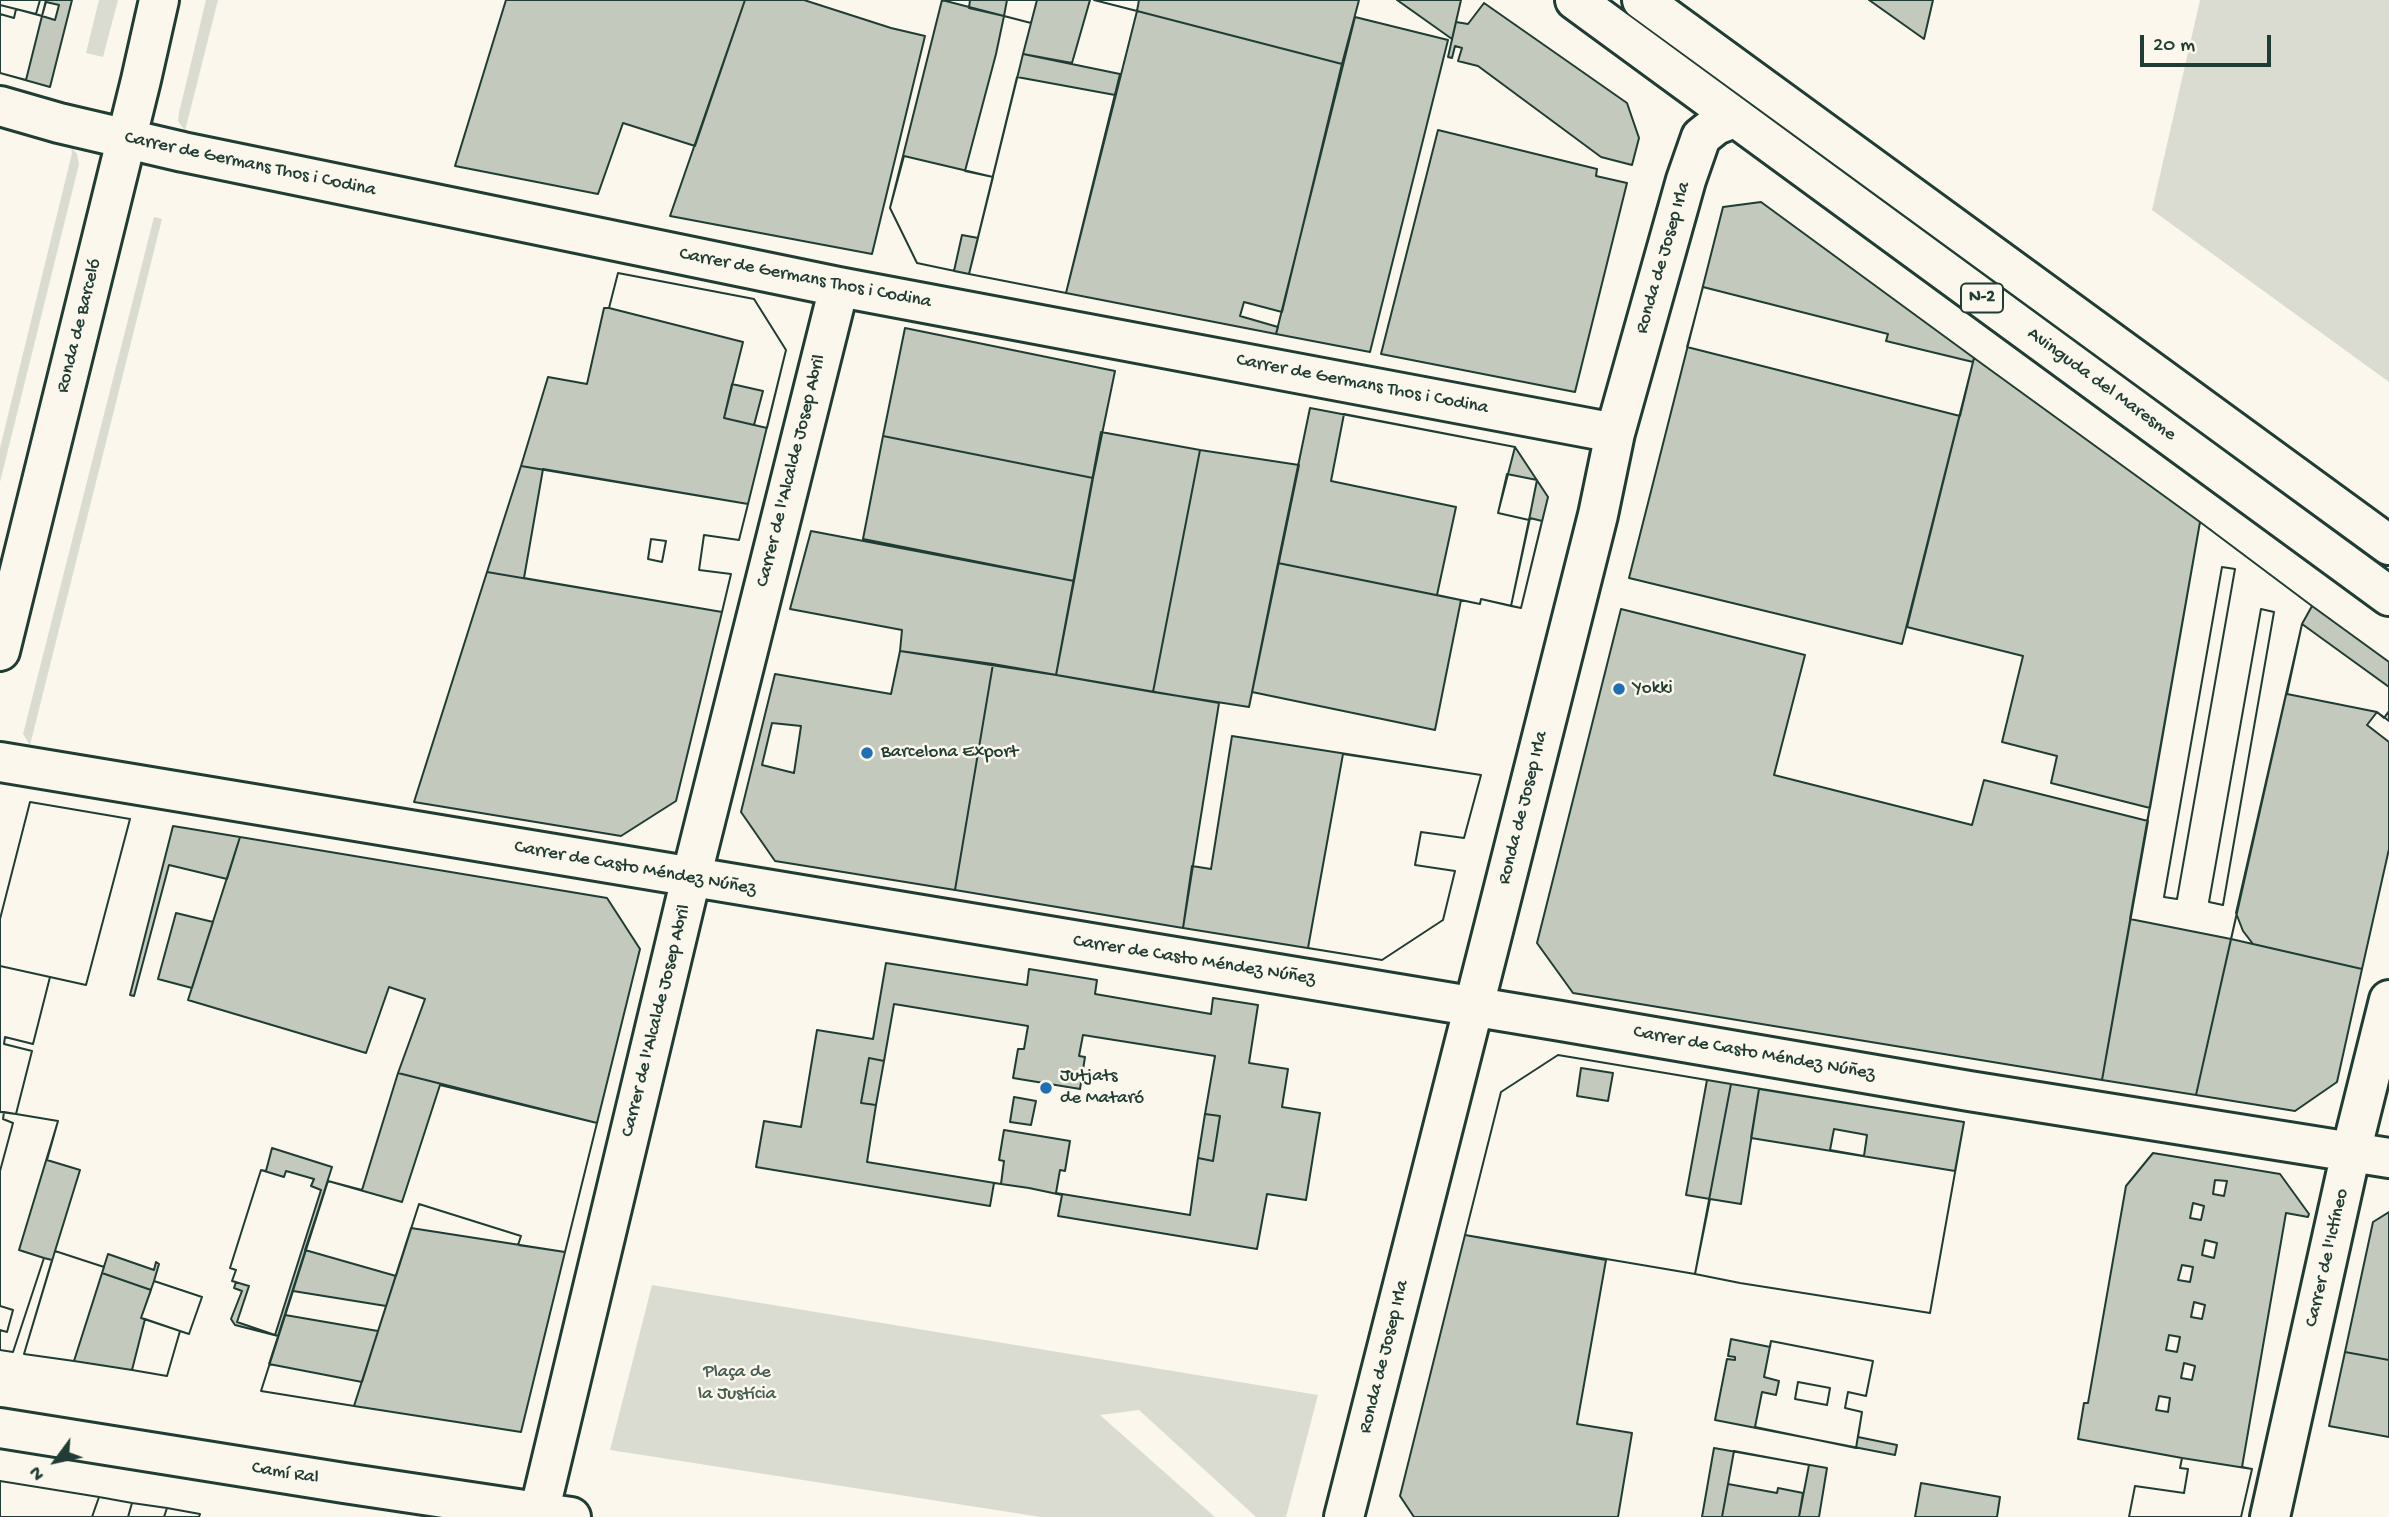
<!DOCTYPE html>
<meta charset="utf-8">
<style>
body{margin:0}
#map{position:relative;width:2389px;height:1517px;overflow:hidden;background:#fbf7ec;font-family:"Gochi Hand",sans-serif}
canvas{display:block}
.north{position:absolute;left:21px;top:1426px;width:70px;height:70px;-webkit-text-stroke:5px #fbf7ec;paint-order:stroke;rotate:237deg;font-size:19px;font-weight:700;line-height:28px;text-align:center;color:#1f3d34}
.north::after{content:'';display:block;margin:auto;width:24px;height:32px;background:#1f3d34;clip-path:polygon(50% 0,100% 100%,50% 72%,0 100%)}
.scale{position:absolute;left:2140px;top:35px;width:131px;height:32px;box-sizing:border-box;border:4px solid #1f3d34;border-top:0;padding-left:9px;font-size:21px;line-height:24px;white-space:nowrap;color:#1f3d34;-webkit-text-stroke:5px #fbf7ec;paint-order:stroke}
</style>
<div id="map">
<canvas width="2389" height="1517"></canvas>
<div class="north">N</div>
<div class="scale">20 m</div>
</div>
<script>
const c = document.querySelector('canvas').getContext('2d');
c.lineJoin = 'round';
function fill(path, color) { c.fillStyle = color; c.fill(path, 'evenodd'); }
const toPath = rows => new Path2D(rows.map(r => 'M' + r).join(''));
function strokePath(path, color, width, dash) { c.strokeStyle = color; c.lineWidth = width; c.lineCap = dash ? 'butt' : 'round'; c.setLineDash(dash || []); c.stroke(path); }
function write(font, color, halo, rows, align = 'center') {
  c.font = font + ' "Gochi Hand",sans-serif'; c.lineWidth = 5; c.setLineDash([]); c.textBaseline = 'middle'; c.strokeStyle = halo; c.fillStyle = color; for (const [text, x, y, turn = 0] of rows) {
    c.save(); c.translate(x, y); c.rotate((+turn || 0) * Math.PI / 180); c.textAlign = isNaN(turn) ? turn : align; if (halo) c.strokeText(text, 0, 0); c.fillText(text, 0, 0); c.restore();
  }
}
const green = toPath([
 [99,0,118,0,103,57,86,53],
 [206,0,218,0,185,131,178,121,179,113],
 [2200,0,2389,0,2389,382,2152,210],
 [71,147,77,154,79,164,0,482,0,448,72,153],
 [154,217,162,219,30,745,23,734],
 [652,1285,1318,1395,1286,1517,1256,1517,1139,1410,1100,1415,1215,1517,1041,1517,610,1450]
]);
const building = toPath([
 [0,0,72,0,50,87,0,73,0,0],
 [46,2,59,5,55,20,42,16,46,2],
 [0,0,40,0,36,14,0,5,0,0],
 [40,0,46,0,42,16,36,14,40,0],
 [506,0,745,0,695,146,623,123,598,194,455,166,506,0],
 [745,0,804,0,891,28,925,36,872,254,670,216,745,0],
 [942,0,1037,0,1031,23,1004,16,996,54,965,171,993,177,969,274,917,263,890,208,942,0],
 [942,0,1037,0,1031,23,942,0],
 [970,0,1007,0,1004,16,969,8,970,0],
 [1037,0,1090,0,1072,63,1023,54,1037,0],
 [1094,0,1139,0,1137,11,1094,0],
 [1094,0,1139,0,1137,11,1094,0],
 [1139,0,1359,0,1342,64,1137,11,1139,0],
 [1397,0,1461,0,1452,39,1397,0],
 [1869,0,1933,0,1924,39,1869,0],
 [1484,3,1627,103,1639,138,1632,165,1601,157,1478,66,1458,61,1462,48,1455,46,1452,58,1448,57,1456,22,1468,24,1484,3],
 [0,5,16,9,14,18,0,14,0,5],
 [16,9,42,16,26,80,0,73,0,14,14,18,16,9],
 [1137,11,1342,64,1282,312,1244,302,1240,316,1278,327,1276,334,1066,293,1137,11],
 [1355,17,1448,40,1370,352,1276,334,1355,17],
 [1023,54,1120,74,1066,293,969,274,1023,54],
 [1017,77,1115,95,1066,293,969,274,1017,77],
 [1438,130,1597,169,1596,176,1627,183,1575,392,1381,354,1438,130],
 [904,156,993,177,969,274,917,263,890,208,904,156],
 [1761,202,1974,358,1902,644,1629,578,1723,207,1761,202],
 [962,235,978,238,969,274,954,271,962,235],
 [618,273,754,299,786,350,767,428,724,418,743,342,609,308,618,273],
 [618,273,754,299,786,350,748,504,521,466,548,377,587,384,604,308,609,308,618,273],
 [1703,287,1888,334,1886,341,1973,362,1960,416,1687,347,1703,287],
 [905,328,1115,371,1093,478,883,436,905,328],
 [1974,358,2200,522,2150,808,2051,783,2057,756,2002,742,2023,656,1907,627,1974,358],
 [732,384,763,391,754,425,724,418,732,384],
 [1310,408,1515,447,1548,497,1521,608,1481,599,1480,604,1278,563,1310,408],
 [1344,414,1515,447,1498,513,1529,520,1511,606,1481,599,1480,604,1437,595,1456,507,1331,481,1344,414],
 [1101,432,1200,450,1153,692,1056,675,1101,432],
 [883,436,1093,478,1074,581,863,539,883,436],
 [1200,450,1299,465,1249,707,1153,692,1200,450],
 [521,466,748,504,739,540,704,535,699,570,731,574,722,612,487,572,521,466],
 [651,539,666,541,662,562,648,559,651,539],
 [543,469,748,504,739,540,704,535,699,570,731,574,722,612,524,578,543,469],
 [651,539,666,541,662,562,648,559,651,539],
 [1507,474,1537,480,1529,520,1498,513,1507,474],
 [1530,518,1542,521,1521,608,1511,606,1530,518],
 [2200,522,2312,606,2302,624,2196,1095,2102,1080,2200,522],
 [2222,567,2235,569,2177,899,2164,897,2222,567],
 [2261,609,2274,612,2223,905,2209,902,2261,609],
 [2200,522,2312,606,2302,624,2231,939,2130,919,2200,522],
 [2222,567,2235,569,2177,899,2164,897,2222,567],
 [2261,609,2274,612,2223,905,2209,902,2261,609],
 [811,531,1074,581,1056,675,900,651,902,630,790,609,811,531],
 [1278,563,1461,600,1435,730,1252,692,1278,563],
 [487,572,722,612,676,801,621,836,414,802,487,572],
 [2312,606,2389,662,2389,721,2377,712,2367,725,2389,742,2389,849,2362,969,2253,944,2243,931,2236,913,2302,624,2312,606],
 [1621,609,1805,655,1774,775,1972,825,1984,780,2148,821,2102,1080,1573,993,1537,943,1621,609],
 [2302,624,2389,687,2389,711,2384,718,2377,712,2287,694,2302,624],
 [900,651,993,664,955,890,775,861,741,812,775,674,891,694,900,651],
 [993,664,1219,703,1183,928,955,890,993,664],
 [772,723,801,726,794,773,762,765,772,723],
 [1232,736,1481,775,1464,838,1421,832,1415,865,1455,871,1443,920,1382,960,1183,928,1192,866,1211,869,1232,736],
 [1343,754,1481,775,1464,838,1421,832,1415,865,1455,871,1443,920,1382,960,1308,948,1343,754],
 [30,802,130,819,86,985,50,977,33,1044,5,1037,4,1044,32,1051,16,1114,58,1121,47,1160,80,1170,55,1251,104,1267,74,1361,24,1354,52,1260,44,1258,13,1352,0,1350,0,1330,7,1332,13,1310,0,1306,0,1171,13,1123,3,1119,4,1112,0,1112,0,919,30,802],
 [30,802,130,819,86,985,0,966,0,919,30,802],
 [173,826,240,837,227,879,169,865,134,996,130,995,173,826],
 [240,837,607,898,640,949,597,1123,398,1073,425,999,389,987,366,1053,188,1000,240,837],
 [176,913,213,922,192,988,158,979,176,913],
 [2231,939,2362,969,2337,1082,2295,1111,2196,1095,2231,939],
 [886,963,1027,985,1029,969,1097,980,1095,994,1211,1014,1213,998,1258,1005,1249,1063,1288,1069,1282,1107,1320,1113,1306,1200,1267,1194,1257,1249,1058,1216,1062,1195,1029,1188,994,1183,990,1206,756,1167,764,1121,801,1127,817,1030,873,1039,886,963],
 [0,966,50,977,33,1044,5,1037,4,1044,32,1051,16,1114,0,1112,0,966],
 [894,1004,1028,1026,1024,1049,1018,1049,1013,1078,1080,1089,1085,1057,1079,1056,1083,1035,1215,1056,1205,1114,1220,1116,1213,1161,1198,1158,1190,1215,1056,1193,1060,1170,1065,1171,1070,1141,1004,1130,999,1160,1004,1161,1001,1184,867,1162,876,1105,861,1103,869,1058,884,1061,894,1004],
 [1558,1055,1707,1080,1686,1195,1710,1199,1695,1274,1465,1235,1501,1092,1558,1055],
 [1558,1055,1731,1084,1695,1274,1465,1235,1501,1092,1558,1055],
 [869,1058,884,1061,876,1105,861,1103,869,1058],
 [1581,1068,1613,1073,1608,1101,1577,1096,1581,1068],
 [398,1073,597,1123,565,1252,518,1245,521,1236,419,1204,354,1406,261,1391,328,1181,362,1190,398,1073],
 [1731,1084,1964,1122,1930,1313,1740,1283,1695,1274,1731,1084],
 [440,1085,597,1123,565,1252,518,1245,521,1236,419,1204,396,1276,305,1250,328,1181,402,1202,440,1085],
 [1759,1089,1964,1122,1955,1171,1751,1138,1759,1089],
 [1759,1089,1964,1122,1930,1313,1740,1283,1695,1274,1710,1199,1741,1204,1759,1089],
 [1014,1097,1036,1101,1031,1125,1010,1122,1014,1097],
 [4,1112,58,1121,19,1250,44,1258,13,1352,0,1350,0,1330,7,1332,13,1310,0,1306,0,1171,13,1123,3,1119,4,1112],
 [1205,1114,1220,1116,1213,1161,1198,1158,1205,1114],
 [1834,1129,1867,1135,1864,1156,1830,1150,1834,1129],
 [272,1148,332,1167,278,1336,235,1325,231,1319,242,1291,234,1288,236,1282,232,1281,236,1270,230,1268,261,1170,266,1171,272,1148],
 [2153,1153,2280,1174,2309,1214,2308,1217,2286,1213,2242,1467,2252,1469,2241,1517,2129,1517,2135,1486,2184,1493,2188,1469,2180,1468,2182,1458,2078,1439,2084,1403,2088,1403,2126,1186,2153,1153],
 [2215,1180,2227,1181,2224,1196,2213,1194,2215,1180],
 [2193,1203,2204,1206,2201,1220,2190,1218,2193,1203],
 [2205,1240,2217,1243,2214,1258,2202,1255,2205,1240],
 [2182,1265,2193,1267,2190,1282,2178,1280,2182,1265],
 [2194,1302,2205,1305,2202,1319,2191,1317,2194,1302],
 [2169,1335,2180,1337,2177,1352,2166,1350,2169,1335],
 [2184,1363,2195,1366,2192,1380,2181,1378,2184,1363],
 [2159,1396,2170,1398,2168,1412,2156,1410,2159,1396],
 [261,1170,284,1177,286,1171,314,1179,311,1186,321,1190,275,1335,237,1322,249,1286,232,1281,236,1270,230,1268,261,1170],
 [2389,1212,2389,1360,2345,1352,2373,1222,2389,1212],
 [411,1228,565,1252,521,1432,354,1406,411,1228],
 [1465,1235,1606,1260,1577,1424,1632,1433,1618,1517,1414,1517,1400,1496,1465,1235],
 [55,1251,104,1267,74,1361,24,1354,55,1251],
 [108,1254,154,1270,156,1262,159,1264,154,1281,202,1297,189,1334,180,1331,167,1376,132,1370,145,1319,141,1318,151,1290,102,1273,108,1254],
 [102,1273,151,1290,141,1318,145,1319,132,1370,74,1361,102,1273],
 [154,1281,202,1297,189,1334,141,1318,154,1281],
 [293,1291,386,1306,354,1406,261,1391,293,1291],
 [285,1315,378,1331,362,1382,269,1364,285,1315],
 [145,1319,180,1331,167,1376,132,1370,145,1319],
 [1731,1339,1770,1347,1771,1341,1873,1361,1866,1396,1848,1392,1845,1408,1862,1412,1858,1437,1897,1445,1895,1455,1715,1420,1727,1359,1735,1360,1735,1357,1728,1356,1731,1339],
 [1798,1382,1830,1388,1827,1405,1795,1399,1798,1382],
 [1771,1341,1873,1361,1866,1396,1848,1392,1845,1408,1862,1412,1856,1448,1755,1427,1762,1392,1776,1395,1779,1381,1764,1377,1771,1341],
 [1798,1382,1830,1388,1827,1405,1795,1399,1798,1382],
 [2345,1352,2389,1360,2389,1437,2329,1426,2345,1352],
 [1714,1448,1827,1468,1819,1517,1702,1517,1714,1448],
 [1734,1451,1809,1465,1799,1517,1722,1517,1734,1451],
 [2182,1458,2252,1469,2241,1517,2129,1517,2135,1486,2184,1493,2188,1469,2180,1468,2182,1458],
 [0,1481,99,1497,92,1517,0,1517,0,1481],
 [0,1481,99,1497,92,1517,0,1517,0,1481],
 [1921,1483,2000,1497,1997,1517,1915,1517,1921,1483],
 [1728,1484,1777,1493,1778,1488,1803,1493,1799,1517,1722,1517,1728,1484],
 [99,1497,132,1503,128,1517,92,1517,99,1497],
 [99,1497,132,1503,128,1517,92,1517,99,1497],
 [132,1503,167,1508,164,1517,128,1517,132,1503],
 [132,1503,167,1508,164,1517,128,1517,132,1503],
 [167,1508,200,1514,199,1517,164,1517,167,1508],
 [167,1508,200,1514,199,1517,164,1517,167,1508]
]);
const street = toPath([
 [0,106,59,123,183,152,839,287,1615,433],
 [0,762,1561,1021,1969,1091,2389,1158],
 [0,1428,344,1483,571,1517],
 [538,1517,691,878,839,287],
 [1344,1517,1495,923,1598,515,1615,433,1686,180,1701,137,1716,125,1734,118],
 [2270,1517,2351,1152,2389,1000]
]);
const secondary = toPath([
 [0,651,141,80,159,0]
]);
const primary = toPath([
 [1575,0,2389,596],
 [1642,0,2389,545]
]);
const markers = [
 [1619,689,7,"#1f6fb2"],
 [867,753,7,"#1f6fb2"],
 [1046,1088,7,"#1f6fb2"]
];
const shields = [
 [1982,298,42]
];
const shieldNames = [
 ["N-2",1982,298]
];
const streetNames = [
 ["Carrer de Germans Thos i Codina",250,165,12],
 ["Ronda de Josep Irla",1664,258,-74],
 ["Carrer de Germans Thos i Codina",805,279,11],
 ["Ronda de Barceló",80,326,-76],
 ["Carrer de Germans Thos i Codina",1362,385,11],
 ["Avinguda del Maresme",2101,385,36],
 ["Carrer de l'Alcalde Josep Abril",792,471,-76],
 ["Ronda de Josep Irla",1524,808,-76],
 ["Carrer de Casto Méndez Núñez",635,869,10],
 ["Carrer de Casto Méndez Núñez",1194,961,9],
 ["Carrer de l'Alcalde Josep Abril",657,1021,-76],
 ["Carrer de Casto Méndez Núñez",1754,1054,10],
 ["Carrer de l'Ictíneo",2328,1258,-77],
 ["Ronda de Josep Irla",1385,1357,-76],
 ["Camí Ral",285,1474,9]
];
const poiNames = [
 ["Yokki",1633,689],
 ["Barcelona Export",881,753],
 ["Jutjats",1060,1077],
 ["de Mataró",1060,1099]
];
const parkNames = [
 ["Plaça de",737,1373],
 ["la Justícia",737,1395]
];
fill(green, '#dbdcd1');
fill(building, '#c4c9be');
strokePath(building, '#1f3d34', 2);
strokePath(street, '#1f3d34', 44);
strokePath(secondary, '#1f3d34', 44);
strokePath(primary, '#1f3d34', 44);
strokePath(street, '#fbf7ec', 38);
strokePath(secondary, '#fbf7ec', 38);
strokePath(primary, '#fbf7ec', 38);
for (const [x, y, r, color] of markers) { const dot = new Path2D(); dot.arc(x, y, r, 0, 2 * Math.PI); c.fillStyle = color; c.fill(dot); strokePath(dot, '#fbf7ec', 2.5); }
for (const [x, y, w] of shields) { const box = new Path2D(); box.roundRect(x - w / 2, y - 14.5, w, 29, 5); c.fillStyle = '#fbf7ec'; c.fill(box); strokePath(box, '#1f3d34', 2); }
write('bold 18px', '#1f3d34', null, shieldNames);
write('19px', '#1f3d34', '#fbf7ec', streetNames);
write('19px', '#1f3d34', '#fbf7ec', poiNames, 'left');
write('19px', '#455d53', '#fbf7ec', parkNames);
</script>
